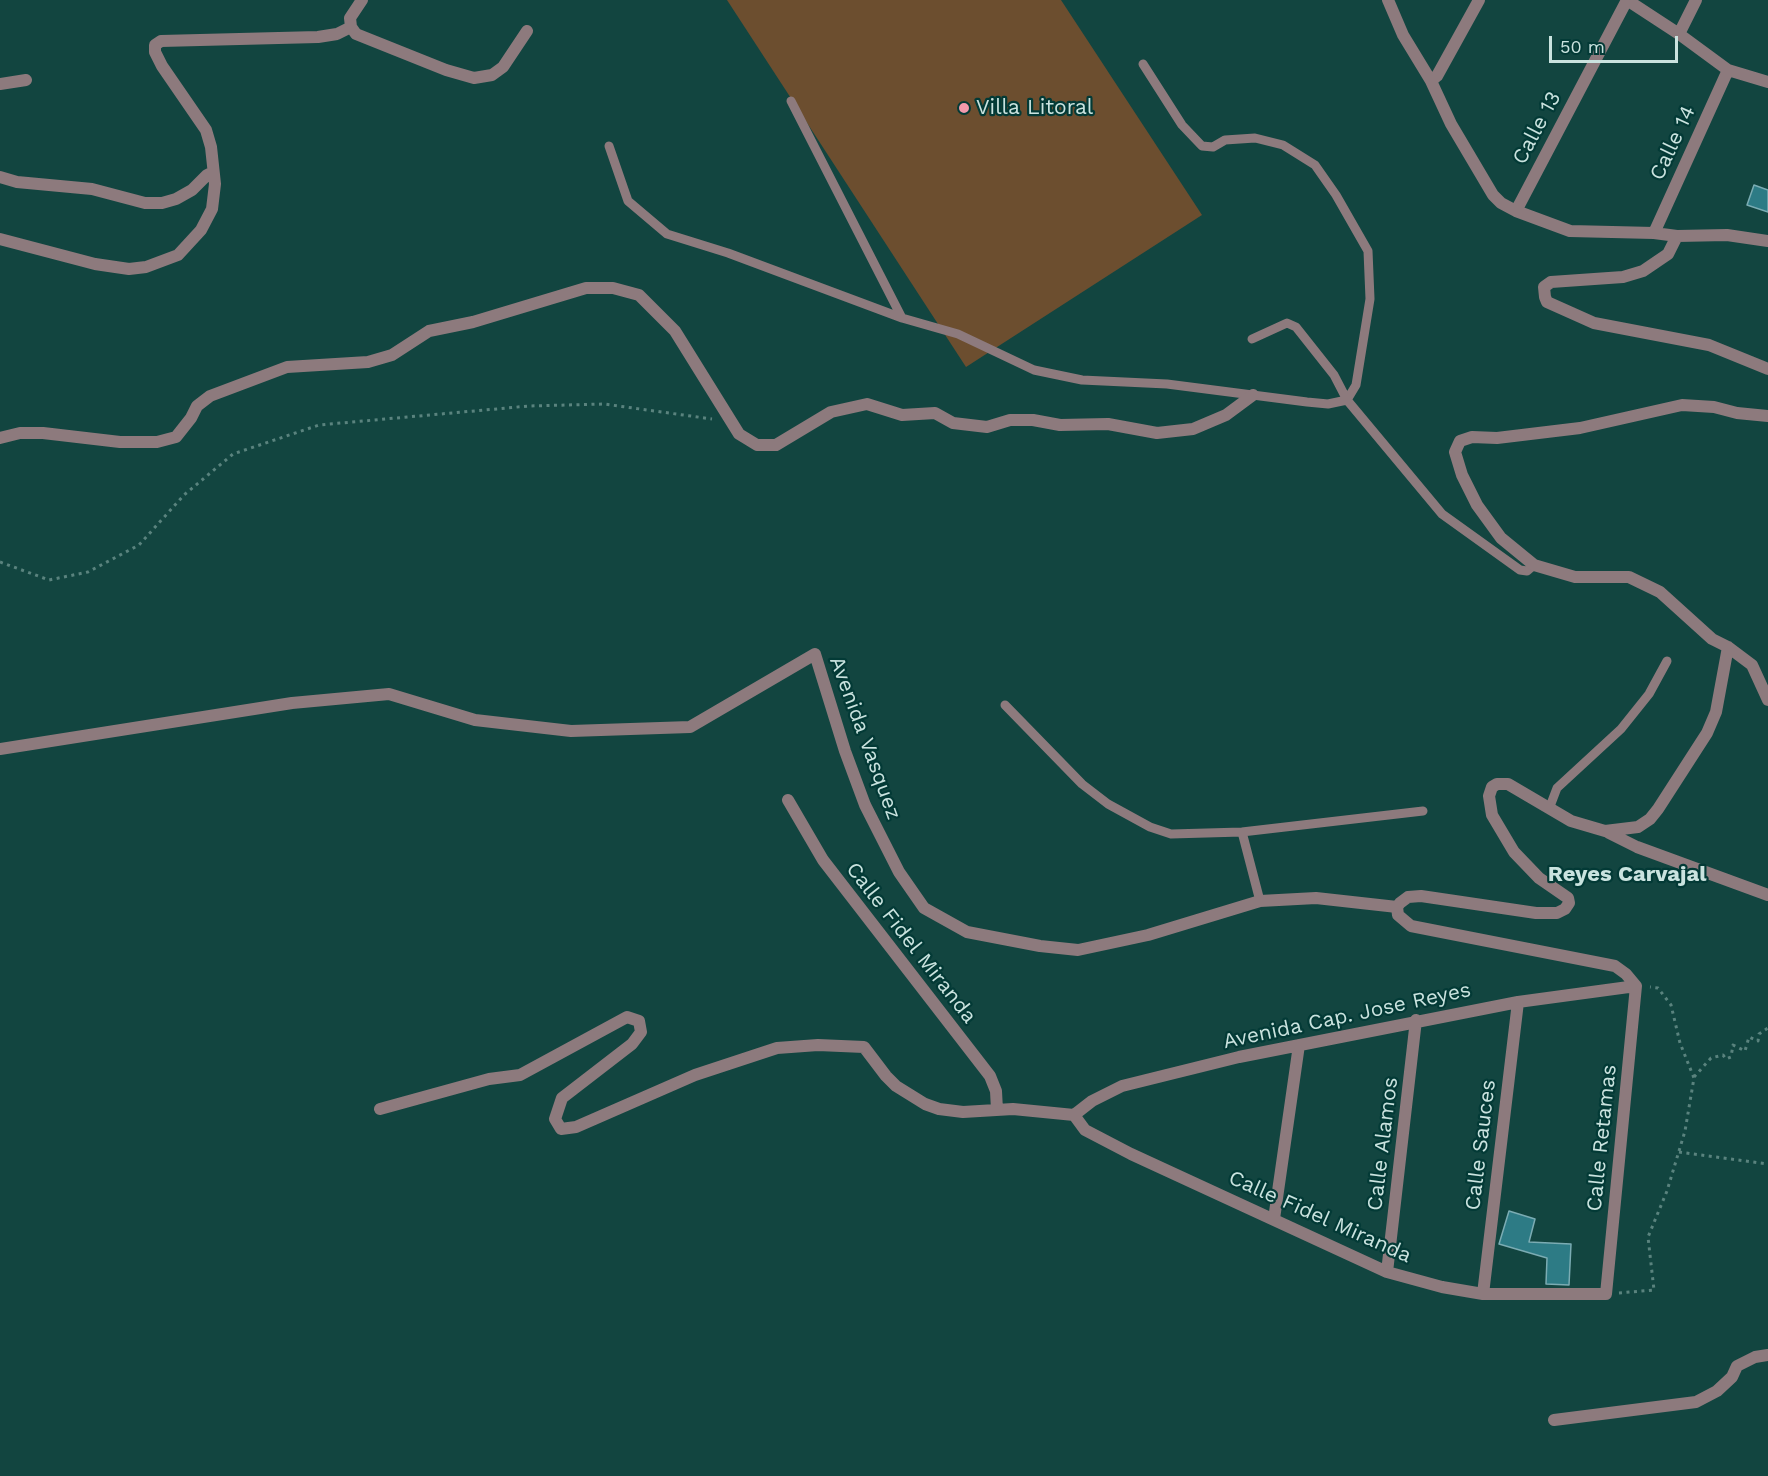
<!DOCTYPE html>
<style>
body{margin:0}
#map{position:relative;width:1768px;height:1476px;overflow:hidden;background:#124540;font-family:"Work Sans",sans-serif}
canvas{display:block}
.scale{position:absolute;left:1549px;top:36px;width:129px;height:27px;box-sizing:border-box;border:3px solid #cae3df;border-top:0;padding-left:8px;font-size:18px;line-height:21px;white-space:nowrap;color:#cae3df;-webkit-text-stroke:4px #033a36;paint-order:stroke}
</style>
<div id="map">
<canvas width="1768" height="1476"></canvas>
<div class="scale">50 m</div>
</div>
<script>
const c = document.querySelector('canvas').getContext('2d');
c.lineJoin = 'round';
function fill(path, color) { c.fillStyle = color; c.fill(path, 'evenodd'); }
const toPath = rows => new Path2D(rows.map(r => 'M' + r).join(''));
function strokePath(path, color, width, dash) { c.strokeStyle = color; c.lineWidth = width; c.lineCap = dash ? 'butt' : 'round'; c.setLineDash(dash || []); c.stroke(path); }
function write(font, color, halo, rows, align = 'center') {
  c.font = font + ' "Work Sans",sans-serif'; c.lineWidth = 4.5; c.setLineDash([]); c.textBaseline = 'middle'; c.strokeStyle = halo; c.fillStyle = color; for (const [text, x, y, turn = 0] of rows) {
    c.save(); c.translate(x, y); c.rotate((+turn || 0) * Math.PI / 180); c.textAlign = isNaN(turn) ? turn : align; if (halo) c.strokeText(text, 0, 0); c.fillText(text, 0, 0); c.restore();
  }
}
const green = toPath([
 [727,0,1061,0,1202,215,966,367]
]);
const building = toPath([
 [1754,185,1768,190,1768,212,1747,205,1754,185],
 [1509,1211,1535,1219,1529,1242,1571,1244,1569,1285,1546,1284,1547,1258,1499,1244,1509,1211]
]);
const path = toPath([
 [0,562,49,580,88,572,139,545,184,495,233,454,319,425,529,406,604,404,712,419],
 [1694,1077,1711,1058,1723,1055,1726,1059,1731,1057,1733,1045,1745,1051,1749,1037,1758,1041,1759,1034,1768,1028],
 [1679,1152,1768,1164],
 [1619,1293,1654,1290,1648,1237,1667,1191,1685,1131,1694,1078,1680,1043,1671,1005,1658,988,1650,987]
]);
const lane = toPath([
 [1143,64,1182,125,1202,146,1213,147,1225,140,1255,138,1283,145,1315,165,1336,195,1368,251,1370,299,1356,385,1347,400,1334,375,1296,327,1287,323,1252,339],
 [791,101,902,318],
 [609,146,628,201,667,234,728,253,902,318,958,334,1034,370,1082,380,1167,384,1307,402,1328,404,1347,400,1442,514,1520,570,1527,571,1534,565],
 [1005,705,1082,784,1108,804,1150,827,1171,834,1242,832,1423,811],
 [1549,809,1557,788,1621,729,1649,694,1667,661],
 [1242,832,1260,901]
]);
const street = toPath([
 [362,0,350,18,351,27,356,34,446,70,474,78,492,75,503,67,527,31],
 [1388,0,1403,35,1431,81,1451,124,1493,195,1501,203,1516,211,1570,231,1654,233,1677,236,1727,235,1768,241],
 [1627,0,1679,34,1728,70,1768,82],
 [1679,34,1696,0],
 [1431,81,1437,76,1479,0],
 [0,84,26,80],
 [0,177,17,182,92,189,145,203,162,203,176,199,192,190,207,175,213,172],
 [1516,211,1627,0],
 [1654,233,1728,70],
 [1677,236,1668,254,1643,271,1623,277,1551,282,1544,287,1545,297,1547,302,1594,323,1709,345,1768,369],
 [0,239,95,264,129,269,146,267,178,255,201,230,212,209,215,184,211,147,206,130,162,66,155,52,155,45,161,41,318,37,337,34,351,27],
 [1768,416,1737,413,1714,407,1682,405,1580,428,1497,438,1472,437,1460,441,1455,452,1462,475,1477,505,1501,538,1534,565,1575,577,1629,577,1660,592,1712,639,1728,647,1752,665,1768,700],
 [0,438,20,433,43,433,120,442,157,442,176,437,191,418,197,406,210,396,287,367,368,362,392,355,429,331,473,322,586,288,613,288,639,295,675,331,739,434,757,445,776,445,831,412,867,404,902,415,935,413,953,423,987,427,1010,420,1033,420,1060,425,1108,424,1157,433,1193,429,1226,415,1253,395],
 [0,749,292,703,389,694,475,720,571,731,690,727,815,654,845,751,865,805,899,872,924,908,967,932,1040,946,1078,950,1148,935,1260,901,1316,898,1397,907],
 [788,800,823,860,990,1076,996,1091,997,1110],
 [1609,833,1637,847,1768,895],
 [1636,986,1626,974,1615,966,1411,926,1398,915,1397,907,1400,903,1408,897,1421,896,1536,913,1557,913,1565,909,1569,903,1568,898,1539,878,1514,852,1492,815,1489,796,1492,787,1497,784,1508,784,1571,821,1605,831,1638,827,1650,819,1658,809,1707,733,1716,712,1728,647],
 [380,1109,489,1079,520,1075,627,1017,639,1021,641,1032,632,1044,562,1098,555,1119,561,1129,576,1127,695,1075,777,1048,818,1045,864,1047,886,1076,896,1086,925,1104,939,1109,963,1112,1013,1109,1074,1115],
 [1074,1115,1085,1130,1131,1154,1387,1272,1442,1287,1483,1294,1606,1294,1636,986],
 [1074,1115,1092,1101,1122,1086,1239,1057,1518,1002,1636,986],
 [1274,1219,1299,1045],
 [1387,1272,1416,1020],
 [1483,1294,1518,1002],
 [1554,1420,1696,1402,1717,1391,1732,1377,1737,1366,1755,1357,1768,1355]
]);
const markers = [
 [964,108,6,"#f29aac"]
];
const poiNames = [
 ["Villa Litoral",976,108]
];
const streetNames = [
 ["Calle 13",1537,128,-62],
 ["Calle 14",1673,143,-65],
 ["Avenida Vasquez",865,738,70],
 ["Calle Fidel Miranda",911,943,52],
 ["Avenida Cap. Jose Reyes",1347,1016,-12],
 ["Calle Retamas",1602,1138,-84],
 ["Calle Alamos",1383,1144,-83],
 ["Calle Sauces",1481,1145,-83],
 ["Calle Fidel Miranda",1320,1217,24]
];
const neighbourhoodNames = [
 ["Reyes Carvajal",1627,875]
];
fill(green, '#6c4e2f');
fill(building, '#2d7b85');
strokePath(building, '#7bacb3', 1.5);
strokePath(path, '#5a837e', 3, [3, 4.5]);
strokePath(lane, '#8d7a7d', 9);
strokePath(street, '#8d7a7d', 12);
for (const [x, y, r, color] of markers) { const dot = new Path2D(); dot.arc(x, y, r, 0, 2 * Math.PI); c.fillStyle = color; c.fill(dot); strokePath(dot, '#033a36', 2); }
write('21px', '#cae3df', '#033a36', poiNames, 'left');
write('21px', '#cae3df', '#033a36', streetNames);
write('bold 22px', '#cae3df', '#033a36', neighbourhoodNames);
</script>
